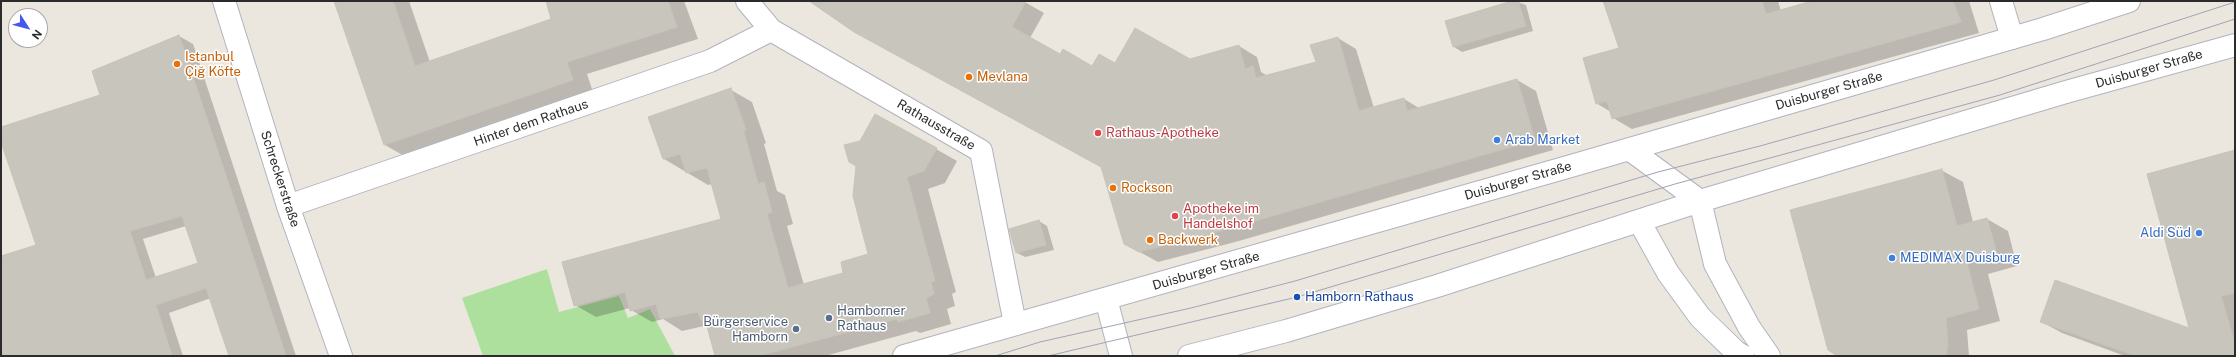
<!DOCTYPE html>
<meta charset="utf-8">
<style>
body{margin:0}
#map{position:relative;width:2236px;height:357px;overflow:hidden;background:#ece7de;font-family:"Public Sans",sans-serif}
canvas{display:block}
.frame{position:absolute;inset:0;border:2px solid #2b2b2b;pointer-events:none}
.north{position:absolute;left:8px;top:8px;width:40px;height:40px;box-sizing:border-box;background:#fff;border:1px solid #aaa;border-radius:50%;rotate:126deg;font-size:11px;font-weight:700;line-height:16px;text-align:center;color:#2b2b2b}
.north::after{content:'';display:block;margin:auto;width:14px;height:18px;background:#4657f1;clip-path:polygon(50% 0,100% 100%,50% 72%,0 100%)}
</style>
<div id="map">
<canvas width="2236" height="357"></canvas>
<div class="frame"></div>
<div class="north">N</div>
</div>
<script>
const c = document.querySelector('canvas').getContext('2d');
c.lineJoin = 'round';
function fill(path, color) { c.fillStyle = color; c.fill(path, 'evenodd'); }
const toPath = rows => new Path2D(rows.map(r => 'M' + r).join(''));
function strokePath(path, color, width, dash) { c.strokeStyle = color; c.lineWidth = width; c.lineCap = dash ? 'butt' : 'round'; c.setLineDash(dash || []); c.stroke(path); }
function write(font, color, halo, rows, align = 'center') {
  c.font = font + ' "Public Sans",sans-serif'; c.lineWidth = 3; c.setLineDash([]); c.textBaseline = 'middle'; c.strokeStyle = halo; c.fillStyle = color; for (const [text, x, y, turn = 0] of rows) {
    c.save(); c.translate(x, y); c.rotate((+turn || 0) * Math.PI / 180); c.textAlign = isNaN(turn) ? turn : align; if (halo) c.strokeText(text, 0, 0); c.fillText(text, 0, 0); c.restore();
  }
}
const green = toPath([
 [547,269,559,312,619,296,628,318,650,309,675,356,483,356,462,298]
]);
const shadow = toPath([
 [335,1,409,1,430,62,552,19,552,1,684,1,698,39,587,74,593,92,406,157,385,145],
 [814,1,1023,1,1044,13,1030,38,1061,55,1093,68,1116,64,1190,60,1239,46,1257,57,1261,72,1268,76,1317,62,1338,38,1356,49,1374,108,1404,99,1419,108,1517,80,1536,91,1553,150,1239,241,1158,262,1125,244,1102,167],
 [1515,1,1526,5,1533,31,1462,52,1454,47],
 [1604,1,1778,1,1781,11,1818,1,1969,1,1979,33,1632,129,1613,118,1611,112,1596,103,1620,49],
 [179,36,193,44,296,356,230,356,211,298,169,313,183,356,1,356,1,257,37,245,1,139,1,128,101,96],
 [186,226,199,263,156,278,143,239],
 [731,90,752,102,766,143,764,144,777,191,785,195,793,224,787,226,804,285,845,274,869,255,854,196,936,149,957,161,945,183,928,189,956,292,952,294,955,306,947,309,951,324,920,333,916,331,825,356,716,356,709,329,704,326,682,331,663,319,652,322,631,310,630,308,596,317,575,305,722,219,712,184,708,185,664,159],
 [2235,151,2235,356,2125,356,2062,333,2042,322,2190,329],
 [1941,170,1963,182,1973,222,1987,219,2008,231,2017,266,1988,274,2000,321,1967,330,1969,356,1839,356],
 [1039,221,1047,226,1054,250,1025,257,1017,253]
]);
const building = toPath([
 [334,1,393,1,415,66,551,19,546,1,668,1,677,27,567,62,573,80,384,145,334,1],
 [809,1,1026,1,1012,27,1060,54,1063,49,1092,66,1099,54,1115,63,1135,28,1190,59,1239,45,1245,69,1253,66,1256,78,1316,62,1310,45,1338,37,1359,111,1404,98,1407,111,1517,79,1535,140,1220,231,1139,252,1124,244,1101,167,854,32,809,1],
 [1512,1,1518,1,1526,26,1453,47,1445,21,1512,1],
 [1603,1,1762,1,1766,14,1812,1,1953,1,1961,22,1612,119,1607,101,1596,104,1583,58,1619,48,1603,1],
 [179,35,286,356,229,356,206,288,156,305,172,356,1,356,1,256,36,245,1,142,1,127,100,95,92,71,179,35],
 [182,216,198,263,146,280,130,231,182,216],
 [731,88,746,130,744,132,758,184,764,182,772,212,767,214,788,288,843,273,841,262,868,254,853,196,856,166,849,162,844,145,860,141,875,114,937,148,924,171,907,177,935,281,931,282,934,294,926,298,930,313,898,322,897,319,758,356,715,356,707,326,704,327,698,312,660,319,656,304,630,311,625,292,574,306,562,262,721,219,707,168,686,173,680,154,663,159,648,117,731,88],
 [2235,150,2235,293,2221,296,2235,344,2235,356,2136,356,2040,322,2055,280,2189,328,2147,174,2235,150],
 [1942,169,1957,226,1987,218,1997,254,1967,263,1979,309,1946,318,1948,345,1946,356,1837,356,1828,350,1790,210,1942,169],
 [1039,220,1046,245,1016,253,1009,229,1039,220]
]);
const street = toPath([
 [747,1,771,30,981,151,1015,324],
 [2001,1,2012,38],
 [288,206,710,61,771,30],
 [1106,299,1121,356]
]);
const secondary = toPath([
 [224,1,288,206,341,356],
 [1629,149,1700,201,1715,264,1749,327,1769,356],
 [1639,221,1668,273,1700,317,1736,352,1743,356],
 [904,356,1571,166,2043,29,2129,1],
 [1189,356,1286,331,1437,286,1700,201,2066,92,2235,45]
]);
const tram = toPath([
 [995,356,1040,342,1191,308,1295,281,1658,172,1760,146,1994,80,2235,2],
 [1048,356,1297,297,1675,184,2000,95,2235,19]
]);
const markers = [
 [177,64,4,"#e8710a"],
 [969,77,4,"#e8710a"],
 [1098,133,4,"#e0444e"],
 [1497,140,4,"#3f7fe0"],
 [1113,188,4,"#e8710a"],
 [1175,216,4,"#e0444e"],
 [2199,233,4,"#3f7fe0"],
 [1150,240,4,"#e8710a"],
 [1892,258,4,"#3f7fe0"],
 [1297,297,4,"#1a4fb4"],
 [829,318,4,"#5c6f8a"],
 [796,329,4,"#5c6f8a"]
];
const foodNames = [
 ["Istanbul",185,57],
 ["Çiğ Köfte",185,72],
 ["Mevlana",977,77],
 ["Rockson",1121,188],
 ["Backwerk",1158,240]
];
const streetNames = [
 ["Duisburger Straße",2149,69,-16],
 ["Duisburger Straße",1829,91,-16],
 ["Hinter dem Rathaus",531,123,-19],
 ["Rathausstraße",936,125,30],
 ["Schreckerstraße",280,179,72],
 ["Duisburger Straße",1518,181,-16],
 ["Duisburger Straße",1206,271,-16]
];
const healthNames = [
 ["Rathaus-Apotheke",1106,133],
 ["Apotheke im",1183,209],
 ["Handelshof",1183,224]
];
const shopNames = [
 ["Arab Market",1505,140],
 ["Aldi Süd",2191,233,"right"],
 ["MEDIMAX Duisburg",1900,258]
];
const transitNames = [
 ["Hamborn Rathaus",1305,297]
];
const serviceNames = [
 ["Hamborner",837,311],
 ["Rathaus",837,326],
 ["Bürgerservice",788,322,"right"],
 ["Hamborn",788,337,"right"]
];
fill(green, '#aee09d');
fill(shadow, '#0003');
fill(building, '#c8c5bc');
strokePath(building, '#c7c3b7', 1);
strokePath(street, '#b1b3be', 24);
strokePath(secondary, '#b1b3be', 24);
strokePath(street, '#fff', 22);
strokePath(secondary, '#fff', 22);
strokePath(tram, '#a1a2b4', 1);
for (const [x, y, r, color] of markers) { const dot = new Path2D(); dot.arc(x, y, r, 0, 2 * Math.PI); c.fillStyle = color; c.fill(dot); strokePath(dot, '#fff', 1.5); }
write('13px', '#c56008', '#fff', foodNames, 'left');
write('13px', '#2b2b2b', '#fff', streetNames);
write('13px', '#be3a42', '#fff', healthNames, 'left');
write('13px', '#366cbe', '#fff', shopNames, 'left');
write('13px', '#164399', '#fff', transitNames, 'left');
write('13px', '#4e5e75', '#fff', serviceNames, 'left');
</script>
